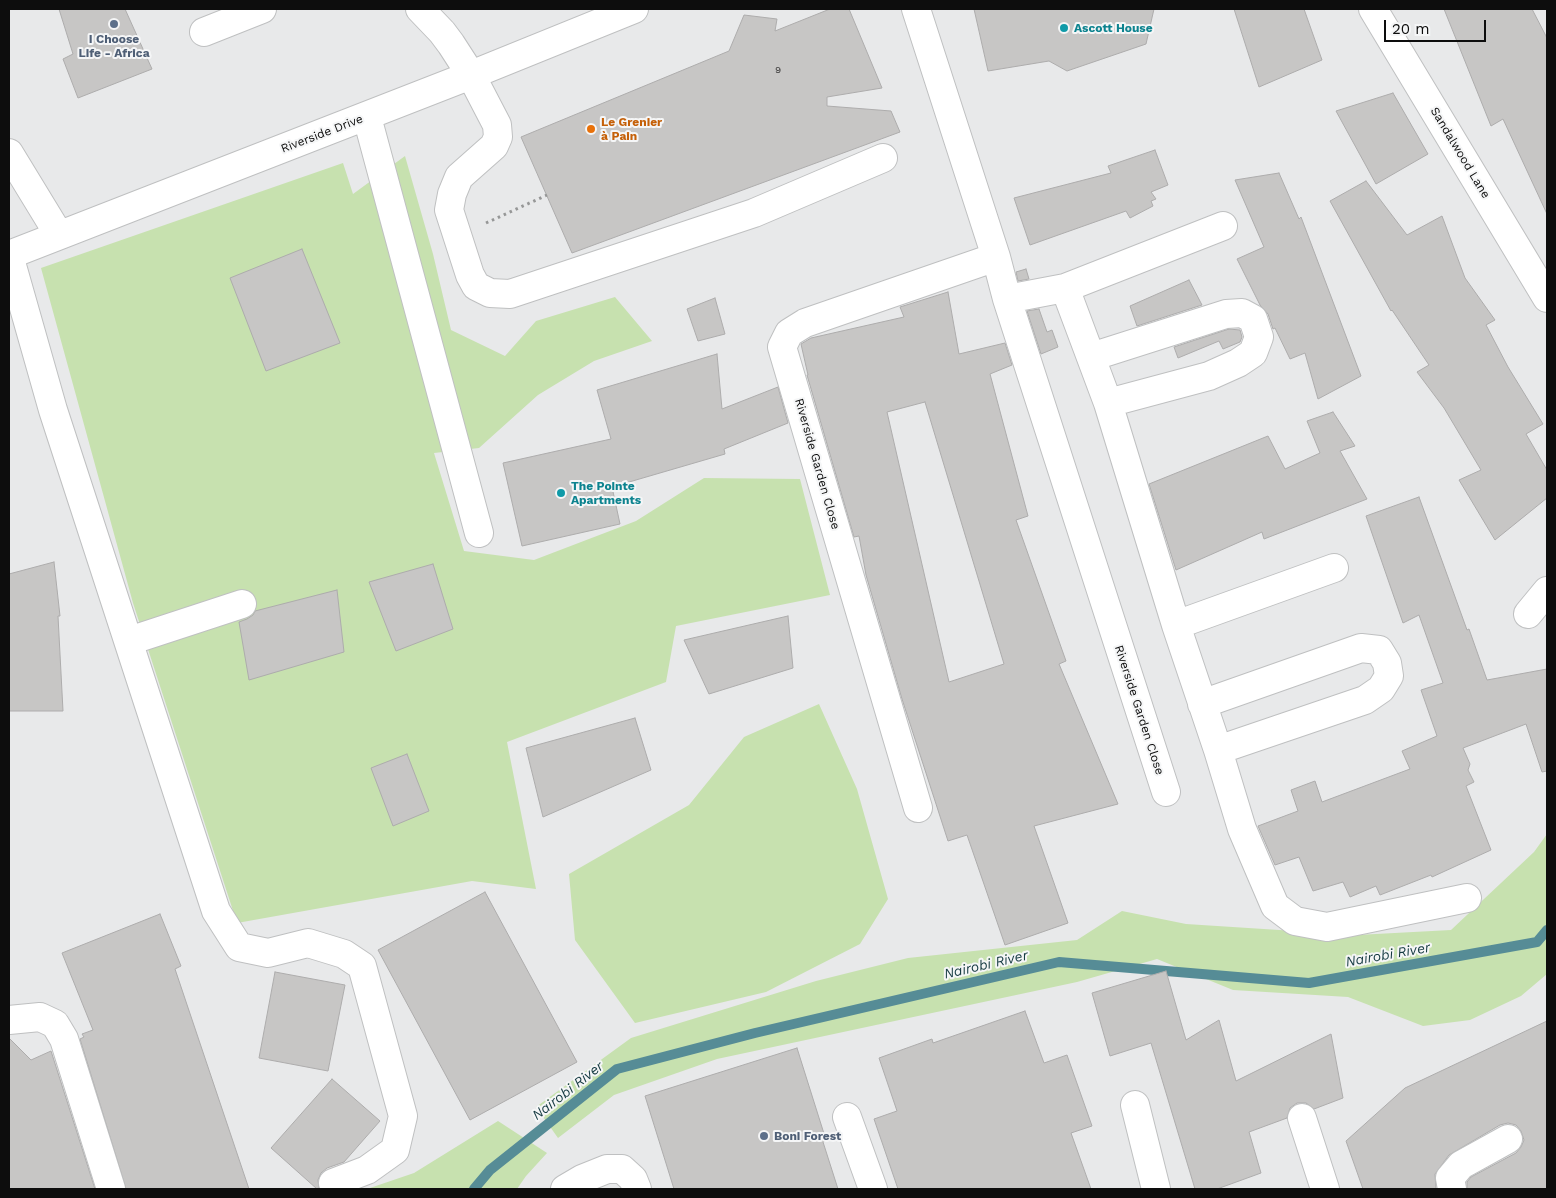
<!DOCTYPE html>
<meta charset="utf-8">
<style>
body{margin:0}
#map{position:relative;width:1556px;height:1198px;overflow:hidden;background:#e8e9ea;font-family:"Work Sans",sans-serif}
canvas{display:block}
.frame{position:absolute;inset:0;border:10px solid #0d0d0d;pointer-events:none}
.scale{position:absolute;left:1384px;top:20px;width:102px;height:22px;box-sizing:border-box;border:2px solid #0d0d0d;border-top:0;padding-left:6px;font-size:15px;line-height:18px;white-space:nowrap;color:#0d0d0d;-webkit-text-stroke:4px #f5f6f7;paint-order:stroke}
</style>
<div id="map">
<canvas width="1556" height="1198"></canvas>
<div class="frame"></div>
<div class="scale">20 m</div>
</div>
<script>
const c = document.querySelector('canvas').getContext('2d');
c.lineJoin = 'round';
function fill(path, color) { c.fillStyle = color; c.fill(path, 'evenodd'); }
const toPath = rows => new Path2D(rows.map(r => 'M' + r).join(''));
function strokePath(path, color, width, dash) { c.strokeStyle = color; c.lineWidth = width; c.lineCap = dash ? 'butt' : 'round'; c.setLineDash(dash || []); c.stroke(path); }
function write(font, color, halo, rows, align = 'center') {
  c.font = font + ' "Work Sans",sans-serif'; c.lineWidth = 4; c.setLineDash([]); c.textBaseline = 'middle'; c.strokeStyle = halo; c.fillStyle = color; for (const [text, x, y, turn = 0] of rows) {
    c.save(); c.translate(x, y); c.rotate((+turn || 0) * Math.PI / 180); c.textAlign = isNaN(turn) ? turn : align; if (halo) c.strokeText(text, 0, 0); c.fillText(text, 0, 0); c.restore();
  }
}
const green = toPath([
 [405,156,433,254,451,330,505,356,536,321,615,297,652,341,594,361,538,395,479,448,434,453,464,551,534,560,636,521,704,478,800,479,830,595,676,626,666,682,507,742,536,889,472,881,237,923,133,603,41,268,343,163,353,194],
 [819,704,857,789,888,899,860,944,766,992,635,1023,575,940,569,874,689,805,744,737],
 [1547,834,1547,974,1521,996,1470,1020,1423,1026,1348,997,1233,990,1157,959,1077,982,717,1059,614,1095,558,1138,536,1107,631,1038,816,981,908,958,1077,940,1122,911,1186,924,1357,935,1451,930,1534,852],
 [498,1121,547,1153,526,1176,517,1189,367,1189,414,1173]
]);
const stream = toPath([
 [474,1189,490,1170,617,1069,755,1033,1059,962,1309,983,1537,942,1547,930]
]);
const building = toPath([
 [59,9,125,9,152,69,78,98,63,59,73,54,59,9],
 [830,9,849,9,882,88,827,97,827,106,891,111,900,132,572,253,521,137,729,51,744,15,777,19,775,31,830,9],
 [974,9,1154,9,1146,44,1067,71,1049,61,988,71,974,9],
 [1234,9,1304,9,1322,60,1259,87,1234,9],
 [1444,9,1532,9,1547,38,1547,214,1503,119,1491,126,1444,9],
 [1393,93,1428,154,1376,184,1336,111,1393,93],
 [1155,150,1168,185,1151,192,1156,199,1151,201,1153,206,1130,218,1126,211,1030,245,1014,198,1111,173,1108,166,1155,150],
 [1279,173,1299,219,1301,217,1361,376,1318,399,1305,353,1290,359,1275,328,1273,329,1268,314,1260,305,1237,259,1264,247,1235,180,1279,173],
 [1366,181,1407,235,1442,216,1465,278,1495,320,1486,325,1508,367,1543,424,1526,434,1547,470,1547,498,1495,540,1459,480,1481,470,1444,408,1417,372,1429,365,1392,310,1391,311,1330,201,1366,181],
 [302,249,340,343,266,371,230,278,302,249],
 [1026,269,1029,279,1018,281,1016,272,1026,269],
 [1189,280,1202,305,1137,326,1130,306,1189,280],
 [948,292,959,354,1005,343,1012,365,990,374,1028,516,1016,520,1066,661,1059,664,1118,804,1034,826,1068,923,1005,945,967,835,948,841,902,699,866,575,859,536,854,537,807,375,808,375,801,344,811,338,904,317,900,307,948,292],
 [925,402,1004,664,949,682,887,412,925,402],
 [715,298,725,334,698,341,687,309,715,298],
 [1039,309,1047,332,1052,330,1058,347,1041,354,1027,311,1039,309],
 [1229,329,1240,330,1242,337,1240,342,1223,349,1219,341,1178,358,1174,347,1229,329],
 [717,354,722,409,778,387,788,423,724,449,725,454,612,487,620,524,522,546,503,463,611,439,597,390,717,354],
 [1333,412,1355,446,1340,451,1367,499,1264,539,1262,532,1176,570,1149,484,1268,436,1285,469,1320,453,1307,421,1333,412],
 [1419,497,1467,630,1469,629,1487,680,1547,669,1547,771,1542,772,1526,724,1463,748,1470,764,1468,770,1474,782,1466,786,1491,850,1432,877,1431,875,1380,895,1376,886,1350,897,1343,882,1313,891,1299,857,1275,865,1258,826,1298,811,1291,790,1315,781,1322,802,1410,769,1402,751,1437,736,1421,690,1443,683,1419,615,1403,623,1366,516,1419,497],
 [54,562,60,616,58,616,63,711,9,711,9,574,54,562],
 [433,564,453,629,396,651,369,582,433,564],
 [337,590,344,652,249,680,239,622,247,619,253,615,255,611,337,590],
 [788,616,793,668,709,694,684,640,788,616],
 [635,718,651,770,543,817,526,748,635,718],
 [407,754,429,811,393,826,371,768,407,754],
 [485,892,577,1062,470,1120,378,950,485,892],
 [160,914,181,966,175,969,249,1189,126,1189,80,1039,84,1037,82,1034,93,1030,62,953,160,914],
 [1166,971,1186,1040,1219,1020,1236,1081,1331,1034,1343,1098,1314,1109,1306,1103,1297,1103,1290,1108,1287,1118,1249,1132,1261,1173,1217,1189,1195,1189,1151,1043,1110,1056,1092,993,1166,971],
 [275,972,345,985,328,1071,259,1058,275,972],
 [1025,1011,1044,1063,1067,1055,1092,1126,1071,1133,1091,1189,898,1189,874,1119,897,1111,879,1058,932,1039,933,1043,1025,1011],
 [1547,1021,1547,1189,1467,1189,1467,1182,1471,1177,1516,1153,1521,1147,1524,1140,1521,1131,1516,1125,1508,1123,1500,1125,1449,1155,1435,1174,1436,1189,1363,1189,1346,1141,1405,1088,1547,1021],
 [9,1038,31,1060,51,1051,95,1189,9,1189,9,1038],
 [797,1048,826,1140,823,1142,838,1189,674,1189,645,1096,797,1048],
 [332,1079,380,1121,344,1162,327,1168,321,1173,318,1180,319,1189,317,1189,271,1148,332,1079]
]);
const path = toPath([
 [486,223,547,195]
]);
const minor = toPath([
 [420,9,442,32,451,44,471,75,497,125,498,137,494,146,459,177,452,194,449,210,470,275,476,286,490,293,510,294,754,213,883,158],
 [916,9,996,257,1007,299,1166,792],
 [1373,9,1547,298],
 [204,32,262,9],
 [367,117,479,533],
 [9,153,59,235],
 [9,255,53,410,216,911,239,947,268,953,308,943,344,954,362,966,403,1116,395,1150,367,1170,333,1183],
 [9,255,471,75,634,9],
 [1065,288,1223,226],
 [1007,299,1065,288,1108,403,1176,625,1218,750,1242,829,1275,906,1295,921,1327,927,1467,898],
 [1091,357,1226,314,1242,313,1253,319,1259,337,1253,353,1238,363,1209,376,1108,403],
 [1528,614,1547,591],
 [1176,625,1334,568],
 [129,641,242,604],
 [1202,704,1361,648,1379,650,1387,663,1389,676,1381,689,1365,700,1218,750],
 [918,808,782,347,789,333,805,323,996,257],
 [9,1020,40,1017,55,1024,64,1039,111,1189],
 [1135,1105,1156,1189],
 [847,1117,873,1189],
 [1302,1118,1325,1189],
 [565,1189,582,1179,607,1169,622,1169,633,1179,637,1189],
 [1452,1189,1450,1178,1461,1165,1508,1139]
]);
const markers = [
 [114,24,5,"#5c6f8a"],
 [1064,28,5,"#0f9aa8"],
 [591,129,5,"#e8710a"],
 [561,493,5,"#0f9aa8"],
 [764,1136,5,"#5c6f8a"]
];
const numberNames = [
 ["9",778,70]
];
const cultureNames = [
 ["Ascott House",1074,28],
 ["The Pointe",571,486],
 ["Apartments",571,500]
];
const serviceNames = [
 ["I Choose",114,39],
 ["Life - Africa",114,53],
 ["Boni Forest",774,1136,"left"]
];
const foodNames = [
 ["Le Grenier",601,122],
 ["à Pain",601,136]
];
const streetNames = [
 ["Riverside Drive",322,134,-21],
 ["Sandalwood Lane",1460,153,59],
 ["Riverside Garden Close",817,464,74],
 ["Riverside Garden Close",1139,710,72]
];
const waterNames = [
 ["Nairobi River",1388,955,-10],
 ["Nairobi River",986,965,-13],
 ["Nairobi River",568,1091,-38]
];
fill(green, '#c7e1af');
strokePath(stream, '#568c96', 10);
fill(building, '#c7c6c5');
strokePath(building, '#adacac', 1);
strokePath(minor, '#bfc0c1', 30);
strokePath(path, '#969797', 3, [2.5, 4]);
strokePath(minor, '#fff', 28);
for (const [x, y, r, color] of markers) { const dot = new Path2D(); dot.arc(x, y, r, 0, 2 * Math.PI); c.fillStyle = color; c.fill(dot); strokePath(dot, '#f5f6f7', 2); }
write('10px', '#3c3b3b', null, numberNames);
write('bold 12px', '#0d838f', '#f5f6f7', cultureNames, 'left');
write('bold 12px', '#4e5e75', '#f5f6f7', serviceNames);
write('bold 12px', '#c56008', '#f5f6f7', foodNames, 'left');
write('12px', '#0d0d0d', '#f5f6f7', streetNames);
write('italic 14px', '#153a41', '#f5f6f7', waterNames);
</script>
